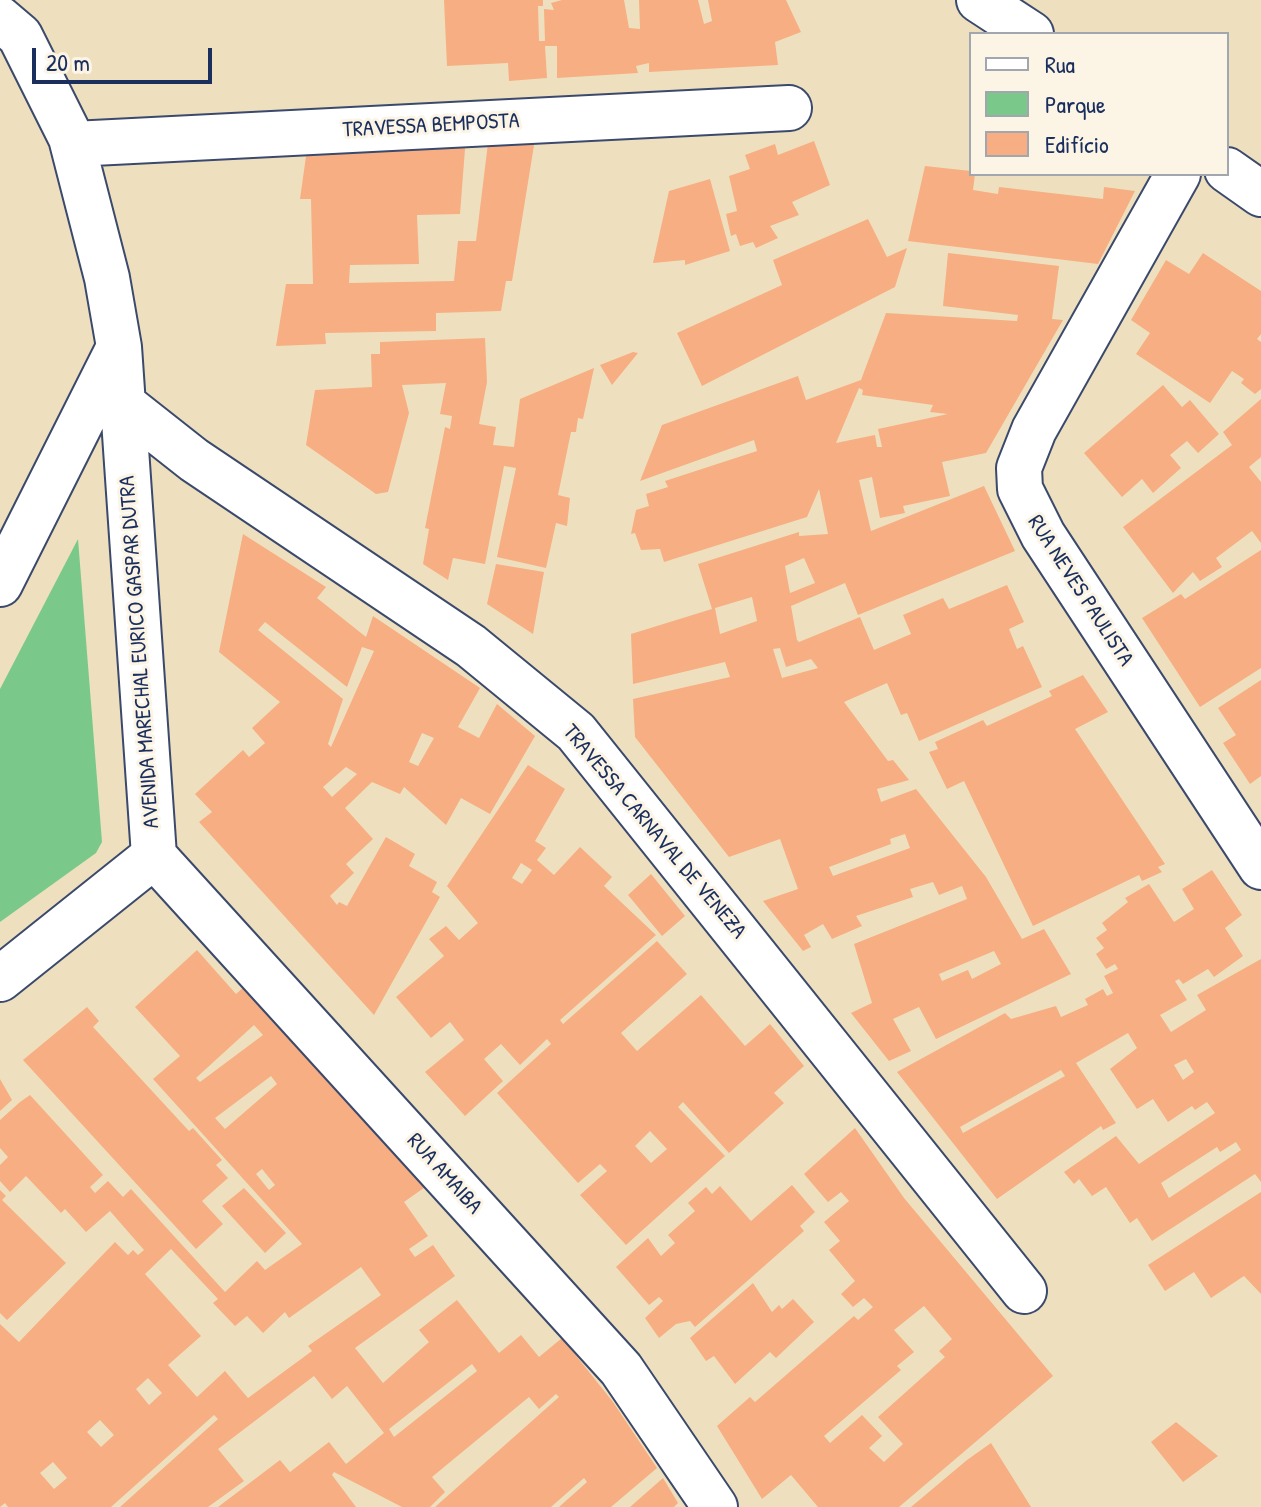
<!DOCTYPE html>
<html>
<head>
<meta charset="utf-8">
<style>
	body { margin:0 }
	#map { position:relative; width:1261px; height:1507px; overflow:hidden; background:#eee0be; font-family:"Patrick Hand",sans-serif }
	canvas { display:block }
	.legend { position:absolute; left:969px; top:32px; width:260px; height:144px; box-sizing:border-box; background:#fcf5e5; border:2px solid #a2a6af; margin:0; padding:10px 14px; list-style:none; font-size:24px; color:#1b2f5e }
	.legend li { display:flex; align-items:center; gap:16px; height:40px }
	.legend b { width:40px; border:2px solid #a2a6af }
	.scale { position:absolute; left:32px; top:48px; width:180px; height:36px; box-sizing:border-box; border:4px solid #1b2f5e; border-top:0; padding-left:10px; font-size:24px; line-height:28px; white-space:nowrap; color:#1b2f5e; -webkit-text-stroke:6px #fcf5e5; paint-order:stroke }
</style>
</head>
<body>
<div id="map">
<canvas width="1261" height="1507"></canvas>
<ul class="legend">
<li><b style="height:10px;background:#fff"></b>Rua</li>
<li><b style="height:22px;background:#7ac98a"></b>Parque</li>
<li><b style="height:22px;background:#f7ae82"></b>Edifício</li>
</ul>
<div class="scale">20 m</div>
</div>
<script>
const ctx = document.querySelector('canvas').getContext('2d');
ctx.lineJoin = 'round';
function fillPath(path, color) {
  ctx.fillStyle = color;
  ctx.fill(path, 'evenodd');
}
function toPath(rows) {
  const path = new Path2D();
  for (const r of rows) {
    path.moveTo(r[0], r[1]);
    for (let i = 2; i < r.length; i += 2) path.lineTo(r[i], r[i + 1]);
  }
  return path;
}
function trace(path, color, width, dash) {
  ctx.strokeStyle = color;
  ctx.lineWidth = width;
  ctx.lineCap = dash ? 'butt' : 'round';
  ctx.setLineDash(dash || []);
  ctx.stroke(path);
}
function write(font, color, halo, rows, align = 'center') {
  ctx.font = font + ' "Patrick Hand",sans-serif';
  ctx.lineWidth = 6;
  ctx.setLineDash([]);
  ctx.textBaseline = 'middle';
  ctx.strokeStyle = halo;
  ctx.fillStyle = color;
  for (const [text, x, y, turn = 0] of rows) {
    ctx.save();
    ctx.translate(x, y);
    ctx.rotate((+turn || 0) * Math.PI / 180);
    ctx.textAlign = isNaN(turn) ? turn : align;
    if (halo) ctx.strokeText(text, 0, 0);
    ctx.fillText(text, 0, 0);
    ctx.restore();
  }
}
const green = toPath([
	[78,539,102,842,96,853,0,922,0,689]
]);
const building = toPath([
	[444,0,543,0,543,6,538,6,539,41,545,41,544,9,554,10,551,3,562,0,624,0,629,28,640,29,639,0,698,0,704,24,712,21,708,0,786,0,801,32,775,42,778,65,649,72,649,63,636,66,638,73,557,78,557,46,545,46,547,78,509,81,508,63,447,66],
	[536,133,512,281,506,281,501,311,436,313,436,331,325,333,326,344,276,346,286,284,313,284,311,199,300,199,308,142,466,136,460,214,417,215,419,264,350,265,349,283,454,281,458,241,476,241,489,135],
	[814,141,830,185,792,202,799,215,770,226,778,238,756,248,753,242,740,246,736,234,731,236,726,214,737,211,729,176,750,169,745,155,775,144,778,155],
	[925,166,971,171,975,174,973,190,998,194,999,187,1103,199,1104,187,1135,191,1098,264,908,241],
	[710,179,730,251,685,265,685,260,653,263,669,191],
	[868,219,887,257,907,248,895,287,702,386,677,333,782,285,773,260],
	[948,253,1059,266,1052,319,1063,320,986,453,942,462,950,496,903,506,905,513,880,518,872,477,859,480,871,531,984,486,1015,551,858,615,845,583,791,606,797,640,799,642,860,617,874,650,911,634,903,615,943,598,949,609,1007,585,1024,622,1009,629,1017,649,1023,646,1042,687,919,741,907,713,901,715,887,683,844,702,888,761,893,760,909,780,877,789,881,802,916,789,986,877,1022,939,1044,929,1071,974,936,1039,919,1007,893,1019,911,1051,889,1061,851,1013,872,1003,854,944,967,899,962,886,939,895,933,882,910,889,913,897,856,916,862,926,832,939,823,924,804,935,811,947,803,951,763,901,798,889,780,839,729,857,635,737,633,699,730,677,725,662,633,684,631,634,712,609,698,564,799,532,799,536,828,534,819,489,807,517,664,562,660,549,641,550,635,533,631,534,636,510,649,506,646,494,668,487,665,481,757,451,754,440,640,481,662,425,798,376,806,400,861,380,886,313,1017,321,1018,315,943,306],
	[859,388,863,390,862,395,933,405,930,412,948,414,878,429,882,447,877,447,875,435,836,443],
	[804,558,815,583,790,593,785,566],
	[752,597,757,621,720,634,715,608],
	[780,648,786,667,811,659,818,668,782,678,773,649],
	[905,834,910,848,833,876,829,867,891,844,890,839],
	[994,951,1001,964,972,979,968,970,942,981,939,974],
	[1203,253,1261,291,1261,334,1257,339,1261,342,1261,389,1255,394,1241,383,1244,379,1232,371,1210,403,1136,354,1150,333,1131,320,1166,260,1189,274],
	[485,338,487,382,479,424,496,427,493,445,514,447,520,399,594,368,583,419,578,418,576,432,571,432,558,495,570,498,567,526,556,523,546,568,497,557,516,468,504,466,485,564,453,558,448,580,423,564,429,529,425,528,445,427,450,429,452,416,440,414,446,383,402,385,409,413,388,492,376,494,306,445,315,390,372,387,371,354,380,354,380,342],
	[633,352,638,353,612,385,600,365],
	[1163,385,1182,407,1190,400,1219,434,1198,453,1187,441,1170,455,1181,468,1153,493,1142,479,1122,497,1084,453],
	[1261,399,1261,457,1249,467,1261,482,1261,543,1252,531,1216,558,1222,567,1200,581,1193,572,1173,593,1123,527,1232,445,1223,432],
	[243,534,326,587,317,598,366,637,373,616,480,688,458,727,479,738,497,704,535,736,490,814,461,798,446,825,404,787,400,794,372,782,345,808,373,839,346,864,354,873,330,896,337,905,339,902,347,906,386,837,415,854,409,866,437,882,432,892,440,897,374,1015,199,822,212,812,195,794,243,750,249,757,265,743,252,728,280,702,219,652],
	[265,622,347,687,362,647,374,651,331,747,328,744,343,699,258,630],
	[422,733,434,738,418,766,409,762],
	[346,767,357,774,332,797,323,787],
	[1261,550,1261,668,1200,707,1142,618,1181,594,1185,599],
	[496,564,544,572,533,634,487,604],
	[1083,675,1108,712,1075,729,1165,864,1158,867,1162,872,1142,881,1139,875,1033,926,964,781,947,789,929,752,938,749,935,742,983,720,987,726,1052,696,1049,691],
	[1261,680,1261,776,1250,784,1223,743,1236,735,1218,708],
	[528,765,565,789,535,841,546,848,537,860,554,875,580,847,612,877,604,886,656,935,560,1020,563,1024,657,941,687,974,621,1033,637,1051,701,995,745,1046,770,1024,804,1066,774,1093,784,1103,729,1153,683,1102,678,1107,725,1156,626,1245,580,1195,607,1171,600,1164,578,1183,497,1093,551,1044,547,1039,520,1065,501,1044,484,1059,503,1081,465,1116,425,1072,464,1040,450,1022,431,1038,396,997,444,956,429,939,446,926,459,940,478,923,447,886],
	[521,863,532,870,522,884,512,878],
	[650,1131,667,1149,651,1163,635,1146],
	[1212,870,1242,915,1225,928,1243,956,1214,977,1208,969,1183,984,1179,979,1175,981,1187,1000,1160,1015,1171,1032,1206,1010,1197,995,1261,959,1261,1182,1255,1174,1152,1241,1137,1218,1130,1223,1106,1187,1092,1196,1079,1179,1074,1184,1064,1172,1116,1136,1139,1164,1215,1113,1207,1102,1195,1110,1192,1106,1168,1122,1153,1099,1137,1109,1110,1069,1137,1048,1128,1033,1076,1063,1116,1123,1103,1130,1101,1126,997,1199,897,1072,1005,1013,1011,1019,1056,1006,1061,1017,1088,1005,1085,999,1103,989,1107,996,1113,993,1104,976,1118,969,1115,964,1106,969,1096,954,1104,948,1096,938,1107,930,1102,923,1128,902,1125,898,1149,884,1174,922,1194,909,1182,889],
	[1186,1059,1194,1072,1183,1080,1174,1065],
	[1061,1070,1065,1076,963,1133,960,1127],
	[1236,1142,1241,1150,1169,1198,1161,1183,1217,1147,1220,1152],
	[651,874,685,916,662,936,628,895],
	[197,950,236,994,247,984,428,1185,404,1202,428,1236,409,1249,415,1257,433,1245,455,1276,355,1348,383,1383,429,1342,419,1330,457,1300,499,1353,521,1335,539,1357,562,1338,613,1402,657,1468,611,1507,559,1507,587,1482,584,1478,551,1507,435,1507,559,1397,556,1394,539,1409,529,1397,432,1477,445,1492,430,1507,402,1507,334,1472,332,1475,356,1507,218,1507,280,1460,290,1472,329,1442,346,1464,384,1433,347,1386,332,1399,314,1376,218,1449,244,1481,208,1507,120,1507,218,1419,214,1415,111,1507,8,1507,5,1503,0,1507,0,1324,19,1342,115,1242,128,1255,133,1250,138,1255,144,1250,110,1211,86,1232,65,1209,61,1213,26,1176,10,1192,0,1181,0,1165,8,1157,0,1148,0,1120,20,1102,30,1095,103,1175,90,1187,95,1193,108,1181,123,1197,131,1189,225,1292,257,1261,265,1270,302,1244,153,1079,180,1056,135,1007],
	[254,1025,263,1035,200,1082,196,1078],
	[271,1076,277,1084,225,1129,215,1118],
	[262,1169,275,1185,269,1190,256,1174],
	[171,1249,218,1299,213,1303,235,1326,247,1316,263,1333,285,1312,289,1318,361,1267,381,1295,308,1346,312,1351,248,1398,225,1371,197,1397,168,1365,201,1336,145,1274],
	[472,1364,477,1371,394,1437,389,1429],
	[148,1378,162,1393,149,1405,136,1389],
	[100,1420,114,1435,101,1447,87,1432],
	[53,1462,67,1478,54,1489,40,1473],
	[87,1007,99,1021,93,1027,189,1131,193,1128,222,1160,216,1165,228,1178,202,1201,223,1224,196,1249,23,1060],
	[0,1079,12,1100,0,1111],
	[855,1128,904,1198,1053,1376,899,1507,818,1507,791,1475,762,1499,717,1426,750,1397,755,1402,854,1316,858,1320,873,1307,864,1298,853,1307,841,1294,855,1281,829,1250,840,1241,824,1222,849,1201,841,1192,828,1202,804,1174],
	[924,1306,952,1339,939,1351,945,1357,878,1417,903,1444,884,1462,869,1448,882,1436,862,1415,830,1443,824,1436,901,1370,897,1366,914,1352,894,1330],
	[792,1185,815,1212,800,1226,804,1231,695,1327,690,1321,676,1324,659,1338,645,1318,663,1301,659,1297,649,1305,616,1267,648,1238,661,1256,675,1243,668,1235,695,1211,688,1203,706,1187,712,1194,720,1186,751,1221],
	[244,1188,286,1233,265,1253,222,1206],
	[0,1190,6,1196,2,1200,66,1263,7,1320,0,1313],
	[1261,1192,1261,1294,1244,1276,1211,1298,1194,1272,1165,1291,1148,1265],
	[753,1283,772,1312,779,1305,782,1309,793,1299,814,1322,776,1358,770,1352,735,1384,714,1356,706,1361,690,1338],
	[1176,1422,1218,1456,1183,1482,1151,1442],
	[991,1443,1031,1507,911,1507,967,1460],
	[663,1478,678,1503,674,1507,630,1507]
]);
const minor = toPath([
	[979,0,1031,34],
	[0,19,20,36,71,138,107,278,119,347,154,856],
	[73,144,789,108],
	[1227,170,1261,194],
	[1178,174,1034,430,1019,468,1020,489,1043,535,1261,867],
	[123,404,194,460,471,646,576,732,1024,1291],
	[0,584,118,349],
	[154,856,621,1369,715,1507],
	[0,979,154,856]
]);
const streetNames = [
	["TRAVESSA BEMPOSTA",431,126,-3],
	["RUA NEVES PAULISTA",1080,591,57],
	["AVENIDA MARECHAL EURICO GASPAR DUTRA",140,652,-94],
	["TRAVESSA CARNAVAL DE VENEZA",654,832,50],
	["RUA AMAIBA",444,1174,48]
];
fillPath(green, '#7ac98a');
fillPath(building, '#f7ae82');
trace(minor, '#3b4a6c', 48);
trace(minor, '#fff', 44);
write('22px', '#1b2f5e', '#fcf5e5', streetNames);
</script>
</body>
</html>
